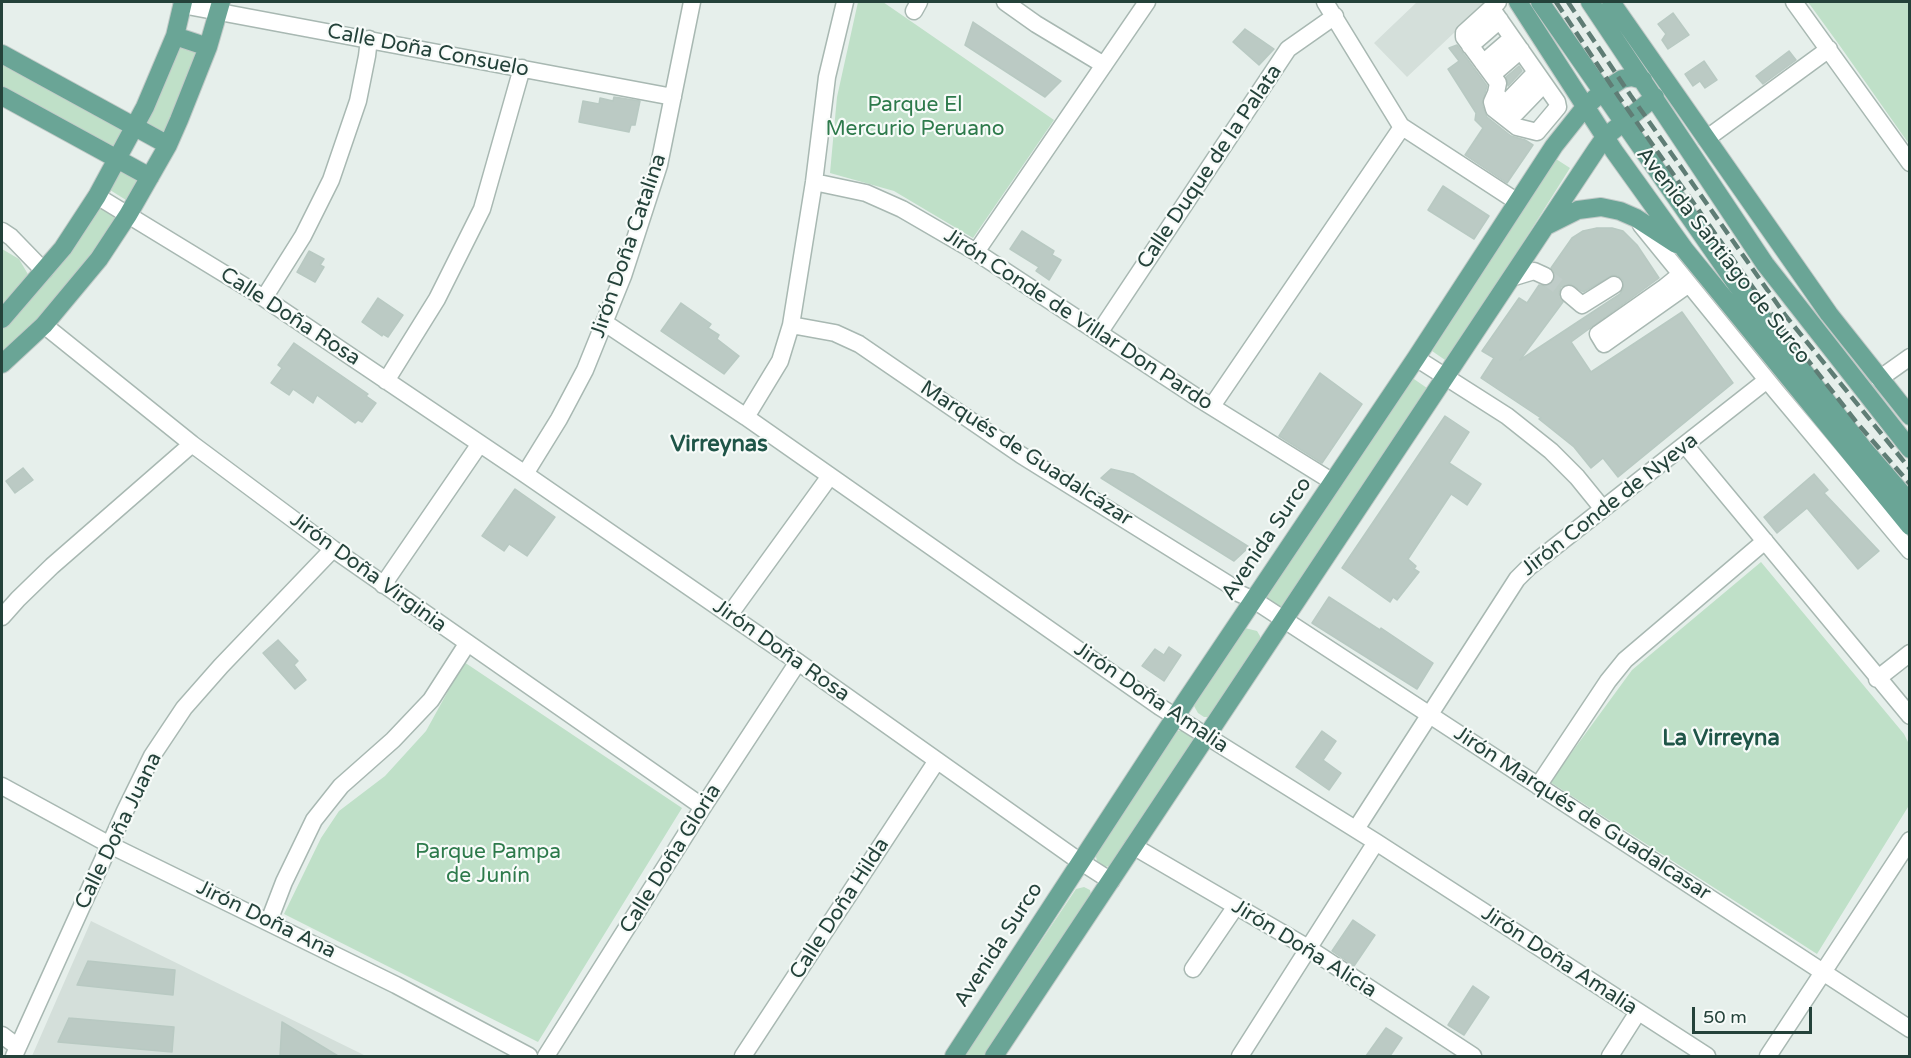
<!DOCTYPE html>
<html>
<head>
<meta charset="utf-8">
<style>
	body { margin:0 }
	#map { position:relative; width:1911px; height:1058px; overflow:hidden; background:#e6efeb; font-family:"Varela Round",sans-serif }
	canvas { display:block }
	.frame { position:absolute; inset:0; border:3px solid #24423a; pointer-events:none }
	.scale { position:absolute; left:1692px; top:1007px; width:120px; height:27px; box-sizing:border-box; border:3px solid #24423a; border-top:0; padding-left:8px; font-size:18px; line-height:21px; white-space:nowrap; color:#24423a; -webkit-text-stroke:4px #f7fbf9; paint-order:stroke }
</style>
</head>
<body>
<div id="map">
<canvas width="1911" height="1058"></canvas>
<div class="frame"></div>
<div class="scale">50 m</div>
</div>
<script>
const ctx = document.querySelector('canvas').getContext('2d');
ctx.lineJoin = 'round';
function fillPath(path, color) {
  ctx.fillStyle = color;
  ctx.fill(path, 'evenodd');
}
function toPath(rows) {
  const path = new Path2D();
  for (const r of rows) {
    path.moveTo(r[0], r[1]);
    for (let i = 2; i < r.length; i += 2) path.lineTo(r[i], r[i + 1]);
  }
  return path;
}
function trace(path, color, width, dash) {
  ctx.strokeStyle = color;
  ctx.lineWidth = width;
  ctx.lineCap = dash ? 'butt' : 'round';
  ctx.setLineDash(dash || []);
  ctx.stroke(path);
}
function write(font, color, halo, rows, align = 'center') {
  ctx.font = font + ' "Varela Round",sans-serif';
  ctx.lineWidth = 4.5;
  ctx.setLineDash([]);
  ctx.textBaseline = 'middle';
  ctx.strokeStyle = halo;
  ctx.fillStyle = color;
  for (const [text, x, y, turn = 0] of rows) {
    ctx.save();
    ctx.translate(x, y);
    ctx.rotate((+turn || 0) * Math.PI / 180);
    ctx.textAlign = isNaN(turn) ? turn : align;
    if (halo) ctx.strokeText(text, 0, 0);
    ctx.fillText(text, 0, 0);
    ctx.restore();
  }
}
const built = toPath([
	[1417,2,1487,2,1407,77,1374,43],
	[91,921,366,1056,32,1056]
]);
const green = toPath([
	[858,2,883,2,1054,120,973,238,894,191,830,173,837,97],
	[1808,2,1909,2,1909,144,1840,46],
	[173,36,208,47,166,145,133,127],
	[2,59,129,128,115,153,2,92],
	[1556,159,1570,168,1448,362,1432,351],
	[121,171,138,181,126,200,110,190],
	[97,205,119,218,40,323,2,357,2,330],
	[2,249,19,259,29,276,2,309],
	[1411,377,1427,388,1282,609,1265,597],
	[1761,562,1904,734,1909,744,1908,807,1817,954,1550,782,1632,670],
	[1245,628,1257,631,1260,636,1260,642,1212,717,1204,717,1198,713,1194,706],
	[464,662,682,808,538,1042,284,914,321,838,339,811,385,776,426,731],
	[1174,731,1182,731,1191,735,1195,743,1115,865,1105,867,1097,861,1095,853],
	[1084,887,1090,890,1092,899,986,1056,964,1056,1076,889]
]);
const building = toPath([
	[1673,13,1689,35,1668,49,1662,40,1666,34,1658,24,1673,13],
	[973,22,1061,81,1045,97,965,45,973,22],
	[1245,29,1274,49,1259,65,1233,42,1245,29],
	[1457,45,1487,86,1482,104,1487,117,1511,136,1525,140,1533,145,1507,183,1465,155,1483,128,1475,120,1476,113,1448,69,1459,61,1449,48,1457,45],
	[1789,51,1796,60,1763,84,1756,76,1789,51],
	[1704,61,1717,80,1705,88,1700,81,1693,86,1685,74,1704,61],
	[1519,66,1522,71,1508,86,1506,77,1519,66],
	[614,97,640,101,635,125,631,125,629,132,579,122,583,101,599,104,600,98,613,101,614,97],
	[1443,186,1489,216,1474,239,1428,210,1443,186],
	[1597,228,1612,228,1623,231,1637,245,1659,278,1571,342,1591,372,1682,312,1733,383,1618,477,1603,458,1591,468,1574,447,1539,419,1541,418,1481,378,1494,358,1482,351,1519,298,1527,303,1539,285,1545,286,1552,284,1555,276,1551,268,1572,238,1583,231,1597,228],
	[1613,275,1618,276,1623,280,1623,289,1620,294,1520,360,1563,302,1559,293,1561,287,1571,284,1583,292,1613,275],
	[1022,231,1054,251,1052,255,1061,260,1049,280,1036,271,1039,267,1010,249,1022,231],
	[309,251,324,259,320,265,324,267,315,282,297,272,309,251],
	[378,298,403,315,388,337,383,334,382,336,362,322,378,298],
	[681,303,711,324,708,328,719,335,717,339,739,356,724,374,661,331,681,303],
	[294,343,368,394,366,396,376,403,362,422,358,420,355,423,317,395,313,403,293,389,289,395,271,383,282,368,278,365,294,343],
	[1320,373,1362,404,1322,463,1279,436,1320,373],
	[1445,416,1469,432,1449,463,1481,484,1467,505,1451,494,1408,559,1416,566,1414,569,1419,572,1397,600,1393,597,1390,602,1342,568,1445,416],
	[23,468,33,480,15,493,6,481,23,468],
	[1111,469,1133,474,1249,547,1234,561,1101,478,1111,469],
	[1814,474,1828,490,1824,493,1879,551,1858,569,1807,508,1777,533,1764,517,1814,474],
	[515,489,555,517,527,556,509,544,504,551,482,536,515,489],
	[1329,597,1380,630,1381,628,1433,663,1417,689,1312,623,1329,597],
	[278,640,298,661,294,665,306,680,295,689,263,653,278,640],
	[1169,647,1181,655,1164,681,1142,666,1155,649,1164,655,1169,647],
	[1322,731,1336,741,1323,760,1341,773,1329,790,1296,767,1322,731],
	[1353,920,1375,935,1354,966,1332,951,1353,920],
	[88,961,175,970,173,995,77,985,88,961],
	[1473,986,1489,997,1464,1035,1448,1025,1473,986],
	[69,1018,174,1027,172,1052,58,1042,69,1018],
	[282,1022,338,1056,280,1056,282,1022],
	[1386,1028,1402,1038,1390,1056,1366,1056,1386,1028]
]);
const minorTunnel = toPath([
	[1545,276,1569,294]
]);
const minor = toPath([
	[1005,2,1036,24,1104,65],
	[1498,2,1464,33,1464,37,1498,83,1496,93,1501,101],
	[1794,2,1910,163],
	[182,5,673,97],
	[1492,9,1557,102,1558,107,1537,132,1517,127,1494,109,1492,102,1496,93],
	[914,11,919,2],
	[1470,46,1500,20],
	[1483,63,1512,38],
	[1492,75,1521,50],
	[1505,104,1536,72],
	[1516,113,1544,84],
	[1401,126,1516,201],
	[1706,139,1829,49],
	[814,182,866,193,902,209,976,252,1201,400,1333,482],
	[97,196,264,298,525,474,798,662,1072,856,1111,881],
	[1641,225,1776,391,1910,551],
	[2,231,11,237,44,271],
	[976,252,1147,2],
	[1681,274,1665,287,1598,334,1604,344,1689,284],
	[1511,278,1534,271,1545,276],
	[1569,294,1582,305,1614,285],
	[264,298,303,236,331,180,358,101,367,56,369,39],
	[605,323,746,417,1160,707,1376,842,1707,1056],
	[44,325,192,444,333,549,703,807],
	[791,325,835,333,859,344,1021,455,1228,584,1238,593,1254,600,1910,1029],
	[1099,333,1288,49,1335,16],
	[1416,358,1507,416,1551,451,1577,477,1603,509],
	[1879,379,1910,357],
	[386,381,437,299,482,209,522,68],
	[1212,406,1400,130,1401,126,1325,2],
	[746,417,780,361,791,325,814,182,827,77,845,2],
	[1685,445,1910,716],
	[525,474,559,419,585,370,623,276,659,165,692,2],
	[383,585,479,445],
	[730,614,830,476],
	[2,617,18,599,52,566,192,444],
	[1877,679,1910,653],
	[2,786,110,845,396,985,529,1056],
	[1538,786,1608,681,1625,660,1765,541],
	[1356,829,1517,579,1529,567,1767,380],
	[1133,846,1308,948,1473,1056],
	[269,921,284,882,314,820,341,786,393,740,431,700,467,644],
	[1193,969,1236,906],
	[2,1035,18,1047],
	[14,1056,125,811,152,756,184,708,221,666,333,549],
	[546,1056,703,807,798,662],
	[743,1056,936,762],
	[1240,1056,1376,842],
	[1610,1056,1638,1012],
	[1768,1056,1910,840]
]);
const major = toPath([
	[1518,2,1614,151,1685,250,1910,526],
	[1540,2,1737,285,1862,447,1910,503],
	[1590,2,1765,264,1910,449],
	[1611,2,1829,314,1910,416],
	[175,36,208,47],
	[2,54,168,145],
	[2,96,150,177],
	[1546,226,1578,210,1601,207,1620,211,1636,218,1676,244],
	[2,319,63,248,97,196,145,107,175,36,183,2],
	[2,364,44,325,99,259,128,215,168,145,179,120,208,47,221,2],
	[954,1056,1185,702,1416,358,1554,146,1585,107,1602,92,1622,79,1632,77,1643,80],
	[994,1056,1596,150,1605,137,1655,97]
]);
const rail = toPath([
	[1556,2,1619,97,1773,316,1858,424,1910,484],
	[1568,2,1631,96,1785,315,1910,469]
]);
const streetNames = [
	["Calle Doña Consuelo",428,51,11],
	["Calle Duque de la Palata",1210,167,-56],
	["Jirón Doña Catalina",629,246,-71],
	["Avenida Santiago de Surco",1723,256,52],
	["Calle Doña Rosa",290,317,33],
	["Jirón Conde de Villar Don Pardo",1078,320,33],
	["Marqués de Guadalcázar",1026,454,33],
	["Jirón Conde de Nyeva",1610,505,-38],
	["Avenida Surco",1267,539,-56],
	["Jirón Doña Virginia",368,573,36],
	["Jirón Doña Rosa",781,651,35],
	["Jirón Doña Amalia",1151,698,34],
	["Jirón Marqués de Guadalcasar",1582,814,33],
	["Calle Doña Juana",119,831,-64],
	["Calle Doña Gloria",671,859,-58],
	["Calle Doña Hilda",840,909,-57],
	["Jirón Doña Ana",266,920,26],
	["Avenida Surco",999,945,-57],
	["Jirón Doña Alicia",1304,949,32],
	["Jirón Doña Amalia",1559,961,33]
];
const parkNames = [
	["Parque El",915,105],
	["Mercurio Peruano",915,129],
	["Parque Pampa",488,852],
	["de Junín",488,876]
];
const neighbourhoodNames = [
	["Virreynas",719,445],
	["La Virreyna",1721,739]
];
fillPath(built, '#d4dfda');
fillPath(green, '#bfe0c8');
fillPath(building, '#bbcac4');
trace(building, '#b8c9c2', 1.5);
trace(minorTunnel, '#bfccc8', 16, [16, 8]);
trace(minor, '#a8b8b2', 19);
trace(major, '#c2cac8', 20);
trace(minor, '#fff', 16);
trace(major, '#6aa596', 18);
trace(rail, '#5f7d75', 4.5, [12, 6]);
write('21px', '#24423a', '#f7fbf9', streetNames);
write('21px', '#2d7a4b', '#f7fbf9', parkNames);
write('bold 22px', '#1f5548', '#f7fbf9', neighbourhoodNames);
</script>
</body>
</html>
